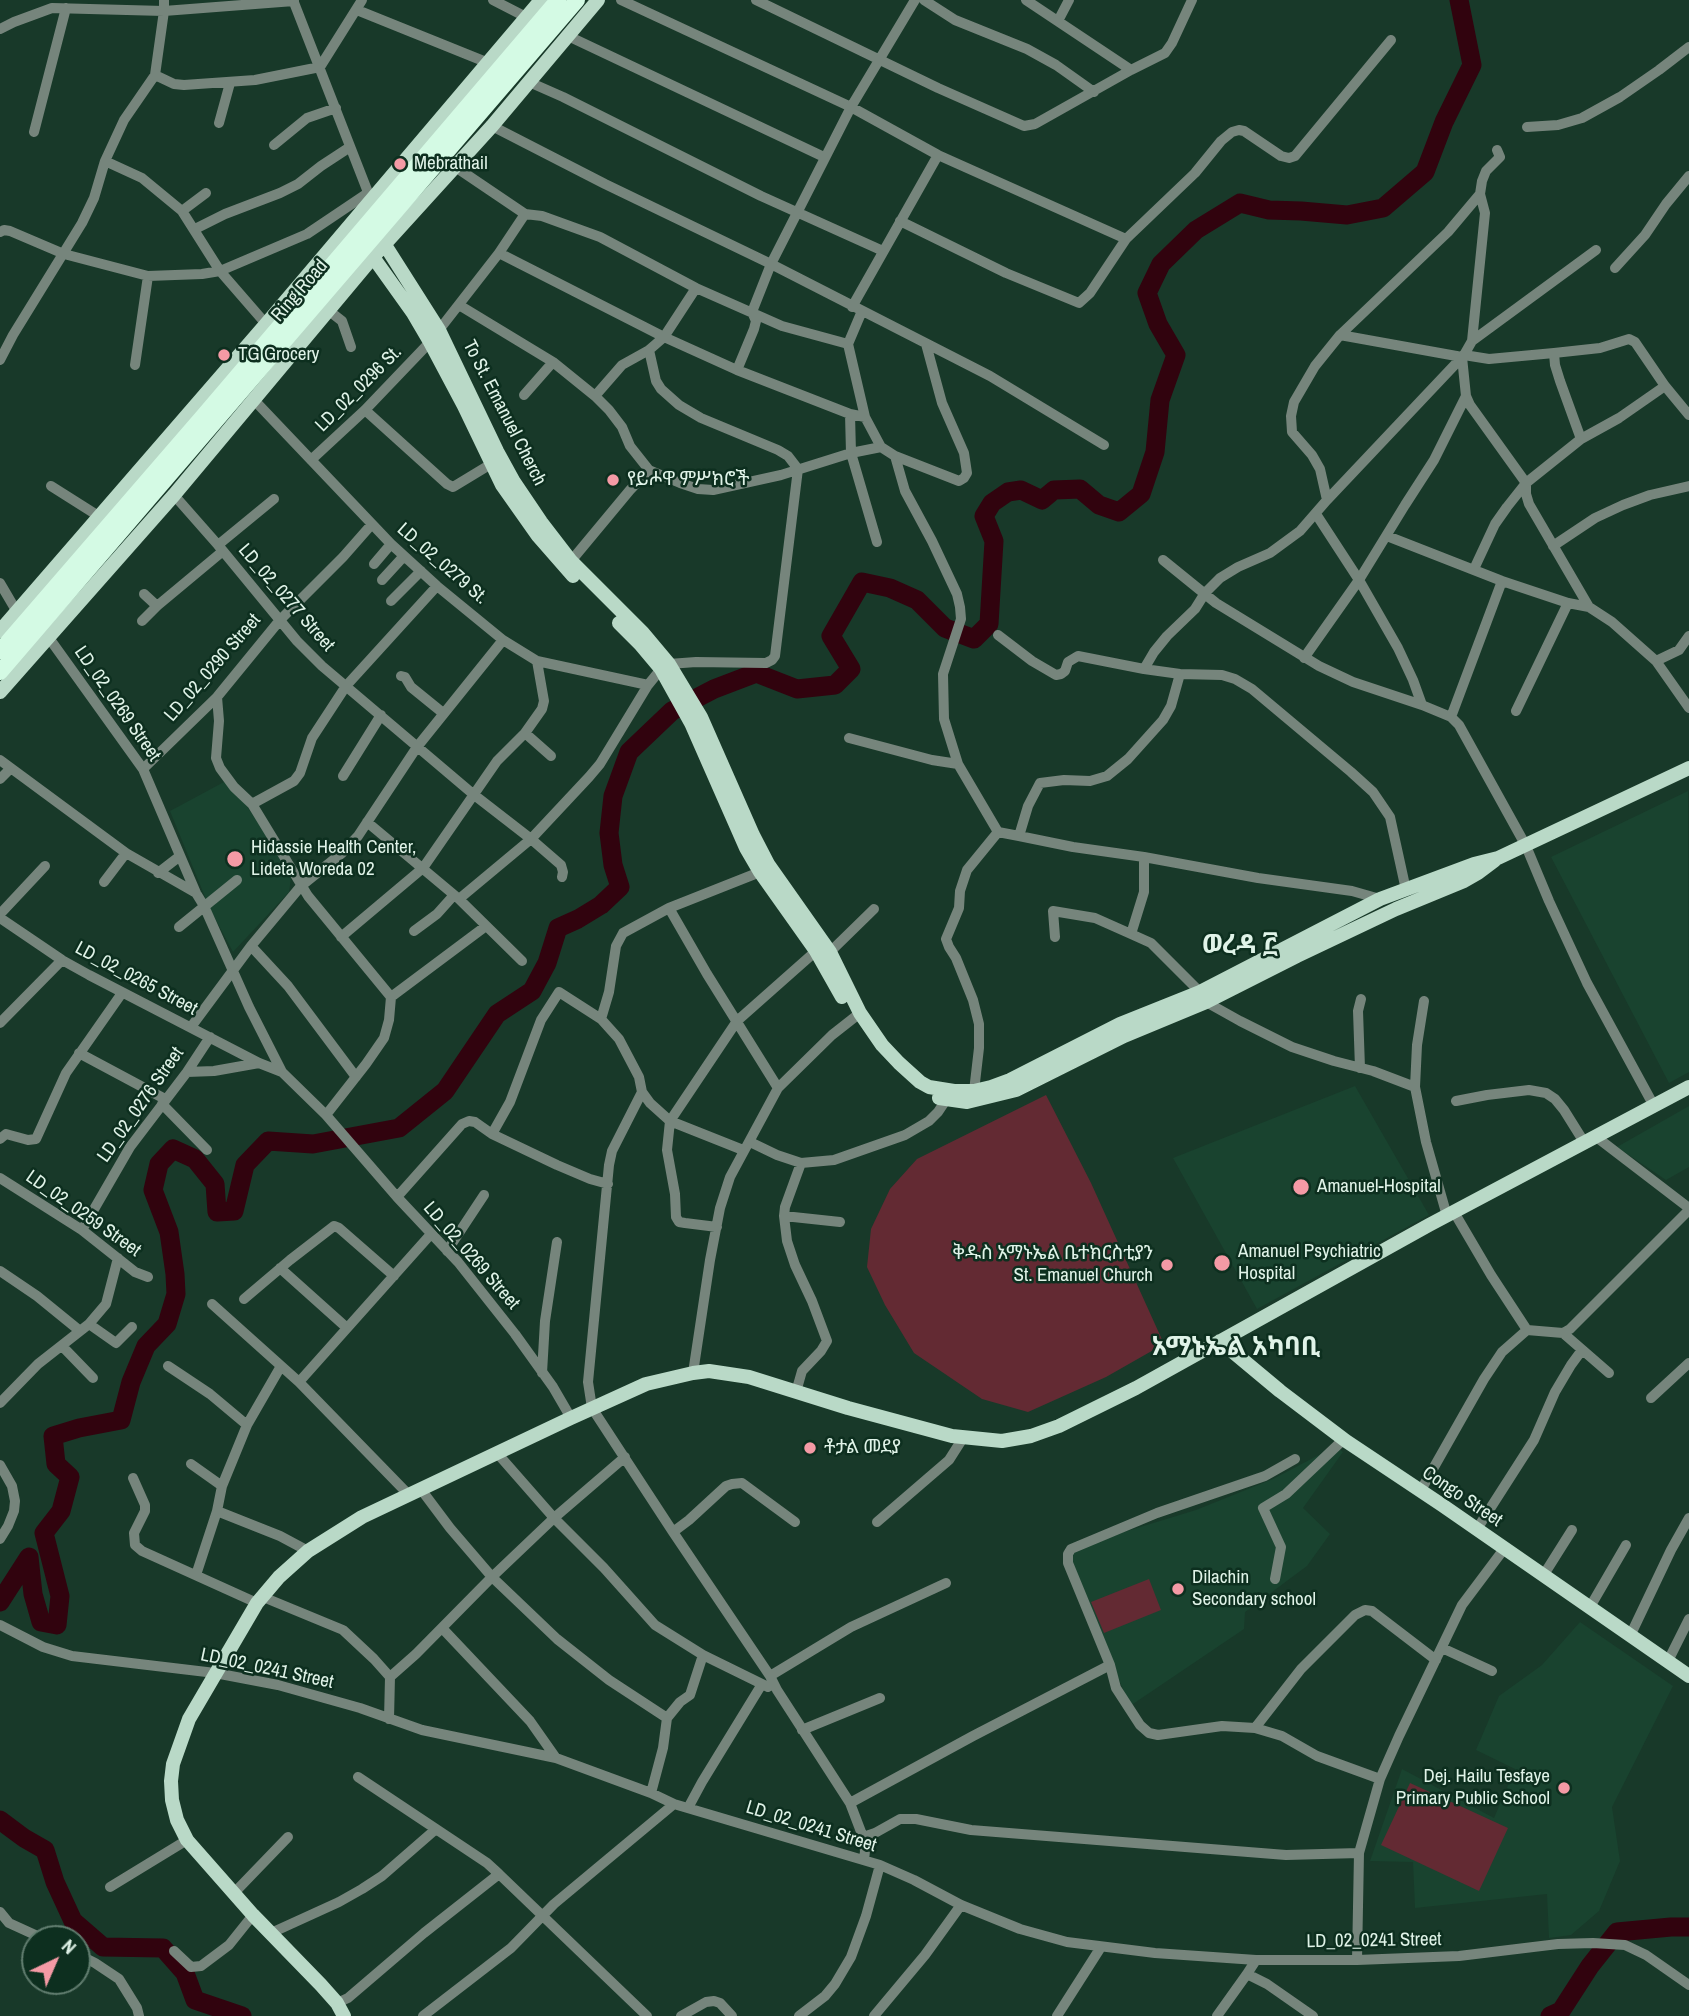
<!DOCTYPE html>
<html>
<head>
<meta charset="utf-8">
<style>
	body { margin:0 }
	#map { position:relative; width:1689px; height:2016px; overflow:hidden; background:#183929; font-family:"Archivo Narrow",sans-serif }
	canvas { display:block }
	.north { position:absolute; left:21px; top:1925px; width:70px; height:70px; box-sizing:border-box; background:#0d2f1f; border:2px solid #617d6f; border-radius:50%; rotate:44deg; font-size:19px; font-weight:700; line-height:28px; text-align:center; color:#e0f3e8 }
	.north::after { content:''; display:block; margin:auto; width:24px; height:32px; background:#f49aa5; clip-path:polygon(50% 0,100% 100%,50% 72%,0 100%) }
</style>
</head>
<body>
<div id="map">
<canvas width="1689" height="2016"></canvas>
<div class="north">N</div>
</div>
<script>
const ctx = document.querySelector('canvas').getContext('2d');
ctx.lineJoin = 'round';
function fillPath(path, color) {
  ctx.fillStyle = color;
  ctx.fill(path, 'evenodd');
}
function toPath(rows) {
  const path = new Path2D();
  for (const r of rows) {
    path.moveTo(r[0], r[1]);
    for (let i = 2; i < r.length; i += 2) path.lineTo(r[i], r[i + 1]);
  }
  return path;
}
function trace(path, color, width, dash) {
  ctx.strokeStyle = color;
  ctx.lineWidth = width;
  ctx.lineCap = dash ? 'butt' : 'round';
  ctx.setLineDash(dash || []);
  ctx.stroke(path);
}
function write(font, color, halo, rows, align = 'center') {
  ctx.font = font + ' "Archivo Narrow","Noto Sans Ethiopic",sans-serif';
  ctx.lineWidth = 5;
  ctx.setLineDash([]);
  ctx.textBaseline = 'middle';
  ctx.strokeStyle = halo;
  ctx.fillStyle = color;
  for (const [text, x, y, turn = 0] of rows) {
    ctx.save();
    ctx.translate(x, y);
    ctx.rotate((+turn || 0) * Math.PI / 180);
    ctx.textAlign = isNaN(turn) ? turn : align;
    if (halo) ctx.strokeText(text, 0, 0);
    ctx.fillText(text, 0, 0);
    ctx.restore();
  }
}
const built = toPath([
	[224,782,234,787,271,842,291,878,289,892,233,952,210,909,170,811],
	[1688,791,1689,1072,1669,1083,1551,857],
	[1355,1086,1429,1215,1257,1309,1173,1158],
	[1689,1106,1689,1167,1666,1180,1617,1147],
	[1336,1446,1343,1452,1303,1508,1330,1534,1307,1566,1245,1612,1244,1629,1130,1706,1065,1550,1196,1510,1273,1479],
	[1580,1622,1673,1686,1612,1807,1620,1861,1599,1911,1571,1935,1549,1938,1547,1894,1415,1908,1413,1862,1370,1861,1402,1769,1494,1818,1515,1769,1476,1750,1499,1696,1542,1665]
]);
const green = toPath([
	[1046,1095,1091,1183,1164,1344,1106,1377,1028,1412,982,1399,914,1353,885,1305,867,1267,871,1229,890,1189,917,1159],
	[1149,1579,1161,1610,1104,1633,1091,1602],
	[1410,1783,1508,1828,1479,1891,1381,1845]
]);
const river = toPath([
	[0,1602,29,1557,33,1594,41,1622,57,1625,60,1596,44,1533,61,1511,70,1477,56,1464,53,1436,79,1428,121,1420,131,1382,146,1346,167,1324,176,1294,175,1274,169,1232,153,1190,159,1164,173,1149,195,1159,215,1184,217,1212,234,1211,245,1165,268,1141,313,1144,399,1128,445,1091,497,1014,532,991,547,963,558,928,578,919,601,905,620,887,613,865,609,833,613,796,629,752,672,711,714,689,756,673,797,689,835,685,851,669,831,636,862,582,890,588,917,600,945,628,974,639,989,624,994,541,984,516,992,503,1008,492,1021,490,1042,500,1054,490,1080,489,1099,505,1119,512,1141,494,1155,452,1160,400,1176,355,1158,324,1147,293,1161,264,1196,230,1240,203,1269,210,1301,211,1347,215,1383,208,1425,172,1444,122,1472,65,1459,0],
	[0,1820,24,1838,45,1850,55,1882,73,1921,103,1947,163,1948,185,1973,195,2000,242,2016],
	[1550,2016,1561,2011,1590,1966,1617,1932,1671,1927,1689,1927]
]);
const minor = toPath([
	[164,0,164,11,294,1],
	[293,0,371,200],
	[493,0,526,17],
	[621,0,851,107,938,155,1126,239],
	[756,0,938,88,1024,126,1035,124,1131,70,1165,53,1172,43,1192,0],
	[924,0,955,20,1027,49,1056,65,1094,92],
	[1026,0,1131,70],
	[357,10,486,62],
	[1058,21,1069,0],
	[0,29,14,22,52,8,164,11,155,75],
	[568,36,824,157],
	[529,82,563,97,761,196,883,251],
	[219,123,230,83],
	[492,126,605,184,771,264,990,376,1104,445],
	[1527,127,1558,125,1582,118,1620,97,1659,70,1689,47],
	[34,132,66,8],
	[274,145,307,118,336,108],
	[1497,150,1500,157,1486,171,1482,181,1480,194,1448,232,1340,335,1462,357,1466,396,1470,405,1526,483,1526,494,1529,504,1589,607],
	[454,166,525,214,542,216,600,237,696,288,782,326,848,344],
	[182,211,206,193],
	[900,221,1006,273,1079,303,1090,293,1126,239,1195,173,1221,141,1232,132,1239,130,1244,131,1281,156,1289,158,1295,156,1391,40],
	[195,229,225,214,280,193,298,184,321,166,350,147],
	[0,232,4,230,10,231,64,254,148,276,202,274,220,271,307,234,368,193],
	[499,253,525,214],
	[1615,268,1645,235,1666,204,1689,176],
	[459,305,553,362,595,396,609,410,622,427,630,446,649,470,630,490,571,561],
	[852,307,938,155],
	[328,310,342,321,351,347],
	[862,311,848,344,865,417,881,447,895,456,905,491,932,541,957,594,960,607,961,619,943,674,944,719,958,764],
	[266,324,220,271,182,211,142,178,105,161,124,120,155,75,174,84,184,85,255,80,320,67,362,0],
	[439,330,499,253,664,337,737,370,754,329,756,321,752,312,771,264,851,107,915,0],
	[1472,341,1485,213,1480,194],
	[1554,353,1555,365,1560,381,1581,439],
	[1464,355,1489,359,1554,353,1600,348,1629,339,1635,342,1665,386,1689,415],
	[0,360,13,335,82,223,94,198,105,161],
	[135,365,148,276],
	[737,370,850,414,865,417],
	[524,395,553,362],
	[595,396,622,365,649,350,664,337,696,288],
	[255,401,391,544,437,586,503,640,537,661,648,685],
	[365,410,447,484,453,487,458,484,491,464],
	[850,414,851,453,877,542],
	[895,456,959,481,964,478,967,473,964,453,942,403,926,344],
	[311,460,365,410,430,342],
	[649,470,680,483,698,489,713,490,781,475,851,453,881,447],
	[51,486,100,517],
	[174,495,218,545,297,641,322,666,473,794,531,839,561,865,563,872,562,877],
	[1327,500,1320,469,1312,455,1292,432,1291,416,1294,402,1315,366,1340,335],
	[1316,514,1359,580,1398,648,1413,680,1422,705],
	[1387,536,1502,581,1568,603,1589,607,1612,622,1656,661,1689,708],
	[218,545,274,499],
	[1553,546,1595,518,1623,505,1650,495,1689,486],
	[1163,560,1216,603,1319,666,1353,682,1422,705,1451,717,1459,725,1526,846,1549,901,1587,983,1654,1106],
	[374,564,391,544],
	[1474,569,1495,524,1507,507,1526,483,1581,439,1619,418,1665,386],
	[382,580,404,556],
	[0,583,17,612],
	[144,594,157,606],
	[391,601,421,571],
	[142,621,157,606,223,551],
	[998,635,1032,661,1056,675,1061,674,1065,671,1068,662,1078,656,1144,669],
	[49,638,143,769,196,893,204,906,249,1007,282,1072,326,1115,397,1197,458,1262,515,1334,553,1387,571,1418],
	[1304,658,1359,580,1405,505,1434,460,1466,396],
	[1656,661,1679,650,1689,636],
	[1180,674,1171,706,1163,720,1128,759,1107,776,1090,781,1064,780,1040,783,1028,806,1019,836,1073,847,1144,857,1258,878,1352,891,1380,899],
	[401,676,405,677,411,687,443,713],
	[217,697,219,721,216,758,220,768,234,787,252,804,308,896,391,997],
	[1516,711,1568,603],
	[1451,717,1502,581],
	[525,733,551,756],
	[849,738,932,760,958,764,998,832,1019,836],
	[0,760,126,853,196,893],
	[143,769,217,697,280,620,343,557,372,524],
	[343,776,381,715],
	[0,779,10,769],
	[252,804,294,781,300,773,312,738,346,686,437,586],
	[367,822,459,899,522,961],
	[1144,857,1144,892,1131,934,1151,943,1200,992,1206,1002,1240,1021,1292,1047,1334,1061,1373,1071,1415,1087,1426,1142,1447,1216],
	[158,873,180,856],
	[104,882,126,853],
	[1406,890,1390,817,1373,792,1351,772,1252,689,1235,679,1222,675,1180,674,1144,669,1154,652,1167,636,1195,609,1205,593,1220,578,1238,567,1270,553,1300,531,1327,500,1464,355,1472,341,1596,250],
	[459,899,531,839,589,777,600,764,648,685,661,669,669,664,696,662,766,663,772,660,775,656,798,469,788,456,778,450,701,418,679,405,661,389,656,381,649,350],
	[669,908,707,974,778,1088],
	[0,914,45,866],
	[0,918,62,960,89,975,259,1063,282,1072],
	[179,927,237,880],
	[414,931,437,914,454,895],
	[341,937,423,868,497,761,525,733,542,709,544,701,537,661],
	[1055,937,1053,911,1095,918,1131,934],
	[251,946,288,986,356,1077],
	[830,952,874,909],
	[601,1019,609,992,616,946,623,933,669,908,760,872],
	[0,1023,62,960],
	[191,1027,251,946,301,886,342,853,358,836,417,747,503,640],
	[79,1053,165,1099],
	[1360,1068,1358,1011,1361,999],
	[187,1072,214,1071,259,1063],
	[1415,1087,1417,1045,1424,1001],
	[974,1091,979,1048,979,1024,973,1000,956,958,949,947,946,939,959,908,960,891,967,870,998,832],
	[642,1092,612,1151,609,1165,588,1382,592,1408,673,1532,770,1676,777,1690,850,1803,863,1837,865,1851,864,1860],
	[1456,1101,1487,1095,1529,1090,1546,1093,1555,1099,1564,1110,1584,1142],
	[162,1104,207,1150],
	[326,1115,366,1064,384,1038,389,1020,391,997,486,926],
	[492,1134,510,1102,541,1020,559,992,601,1019,619,1039,639,1077,642,1092,650,1103,670,1121,743,1150],
	[1595,1136,1689,1208],
	[0,1139,6,1134,28,1140,36,1139,66,1073,122,993],
	[750,1142,777,1155,801,1163,834,1160,905,1135,929,1121,938,1112,946,1100,947,1094],
	[0,1178,82,1230,135,1272,148,1277],
	[397,1197,462,1124,469,1121,475,1122,492,1134,557,1165,590,1179,608,1184],
	[784,1216,840,1222],
	[717,1227,685,1223,679,1222,676,1217,675,1194,667,1150,670,1121,737,1021,816,951],
	[82,1230,130,1147,187,1072,210,1037],
	[447,1251,484,1195],
	[280,1268,347,1328],
	[0,1271,37,1296,80,1331],
	[244,1299,290,1260,334,1226,339,1228,394,1276],
	[212,1304,299,1382,408,1494],
	[89,1324,116,1343,132,1327],
	[1527,1330,1563,1333,1570,1329,1689,1210],
	[1563,1333,1609,1373],
	[62,1346,93,1378],
	[168,1366,210,1394,247,1425],
	[281,1366,247,1425,222,1486,217,1511,280,1536,308,1551],
	[542,1373,545,1321,557,1242],
	[693,1373,710,1260,720,1208,730,1177,778,1088,832,1035,860,1013],
	[299,1382,431,1234],
	[796,1392,802,1371,821,1351,827,1341,812,1301,795,1265,787,1241,784,1216,785,1207,801,1163],
	[1651,1398,1689,1363],
	[0,1403,38,1364,89,1324,106,1304,118,1258],
	[497,1453,554,1518,604,1568,655,1625,703,1655,762,1684],
	[1295,1459,1265,1476,1157,1513,1071,1549,1068,1554,1068,1563,1110,1665,1116,1688,1140,1725,1149,1733,1158,1735,1222,1726,1255,1728,1282,1736,1317,1756,1380,1779],
	[191,1464,222,1486],
	[0,1465,12,1486,15,1501,14,1511,8,1526,0,1539],
	[133,1478,145,1505,145,1511,134,1533,135,1545,142,1551,257,1603],
	[420,1488,450,1528,492,1577,557,1639,609,1680,667,1718,663,1748,651,1793],
	[1421,1490,1484,1379,1502,1352,1527,1330,1491,1275,1454,1212],
	[877,1522,949,1460,963,1438],
	[1477,1529,1534,1440,1555,1392,1571,1365,1582,1350],
	[673,1532,689,1520,726,1486,732,1484,742,1483,795,1522],
	[196,1575,217,1511],
	[1543,1576,1572,1530],
	[1275,1579,1281,1547,1263,1508,1286,1494,1344,1439],
	[263,1597,343,1630,374,1659,390,1677],
	[1590,1607,1626,1545],
	[0,1625,43,1647,72,1656,215,1673,278,1685,360,1708,422,1730,556,1758,651,1793,674,1804,880,1865,914,1880,961,1905,1020,1929,1067,1942,1155,1953,1256,1960,1357,1960,1459,1956,1558,1944,1593,1943,1625,1945,1646,1955,1689,1985],
	[442,1628,530,1721,556,1758],
	[1631,1634,1671,1550,1689,1518],
	[1442,1648,1492,1671],
	[1668,1661,1689,1619],
	[770,1676,851,1627,946,1583],
	[667,1718,680,1702,690,1695,703,1655],
	[389,1719,390,1677,416,1654,492,1577,554,1518,625,1457],
	[1255,1728,1301,1669,1355,1615,1365,1610,1372,1611,1436,1660],
	[802,1730,880,1698],
	[358,1777,487,1863,499,1874],
	[850,1803,973,1736,1110,1665],
	[688,1808,702,1782,762,1684,768,1687],
	[863,1837,875,1833,900,1819,916,1819,971,1830,1286,1855,1359,1853],
	[110,1887,187,1840],
	[235,1892,288,1837],
	[0,1912,9,1923,44,1939],
	[271,1933,339,1902,362,1889,382,1876,436,1829],
	[174,1951,191,1967,201,1966,229,1945,253,1915],
	[77,1954,95,1963,119,1979,137,2008,139,2016],
	[1256,1960,1247,1974,1267,1984,1313,2016],
	[1357,1960,1359,1853,1380,1779,1399,1736,1462,1605,1504,1549],
	[337,2003,348,1998,424,1933,499,1874,647,2016],
	[423,2016,511,1948,554,1904,674,1804],
	[681,2016,706,2002,714,2001,720,2003,732,2016],
	[799,2016,825,1996,835,1984,851,1957,866,1916,880,1865],
	[874,2016,925,1955,961,1905],
	[1057,2016,1101,1947],
	[1217,2016,1247,1974]
]);
const major = toPath([
	[385,245,439,330,497,451,514,482,541,522,571,561,643,633,669,664,701,717,753,835,768,864,830,952,860,1013,882,1045,899,1063,920,1082,929,1087,954,1091,974,1091,991,1087,1010,1080,1120,1024,1200,992,1380,899,1474,864,1498,858,1689,768],
	[373,257,413,313,430,342,464,406,502,485,538,536,573,576],
	[619,623,640,644,661,669,691,723,746,848,760,872,816,951,842,997],
	[0,631,266,324,541,0],
	[0,692,174,495,373,257,492,126,598,0],
	[939,1098,967,1102,1016,1090,1124,1036,1206,1002,1297,956,1396,909,1464,881,1478,873,1494,861],
	[1220,1341,1280,1391,1346,1441,1442,1505,1689,1676],
	[344,2016,337,2003,321,1985,253,1915,187,1840,177,1820,172,1800,171,1781,173,1764,189,1719,257,1603,279,1577,308,1551,362,1517,571,1418,646,1384,693,1373,709,1371,749,1377,848,1408,952,1436,1002,1441,1031,1436,1059,1426,1136,1388,1429,1225,1689,1087]
]);
const highway = toPath([
	[0,651,205,414,558,0],
	[0,672,577,0]
]);
const markers = [
	[400,164,7,"#f49aa5"],
	[224,355,7,"#f49aa5"],
	[613,480,7,"#f49aa5"],
	[235,859,9,"#f49aa5"],
	[1301,1187,9,"#f49aa5"],
	[1222,1263,9,"#f49aa5"],
	[1167,1265,7,"#f49aa5"],
	[810,1448,7,"#f49aa5"],
	[1178,1589,7,"#f49aa5"],
	[1564,1788,7,"#f49aa5"]
];
const poiNames = [
	["Mebrathail",414,164],
	["TG Grocery",238,355],
	["የይሖዋ ምሥክሮች",627,480],
	["Hidassie Health Center,",251,848],
	["Lideta Woreda 02",251,870],
	["Amanuel-Hospital",1317,1187],
	["Amanuel Psychiatric",1238,1252],
	["Hospital",1238,1274],
	["ቅዱስ አማኑኤል ቤተክርስቲያን",1153,1254,"right"],
	["St. Emanuel Church",1153,1276,"right"],
	["ቶታል መደያ",824,1448],
	["Dilachin",1192,1578],
	["Secondary school",1192,1600],
	["Dej. Hailu Tesfaye",1550,1777,"right"],
	["Primary Public School",1550,1799,"right"]
];
const streetNames = [
	["Ring Road",300,291,-49],
	["LD_02_0296 St.",359,389,-45],
	["To St. Emanuel Cherch",504,413,63],
	["LD_02_0279 St.",442,564,41],
	["LD_02_0277 Street",286,598,49],
	["LD_02_0290 Street",213,668,-49],
	["LD_02_0269 Street",117,704,55],
	["LD_02_0265 Street",136,979,28],
	["LD_02_0276 Street",141,1105,-55],
	["LD_02_0259 Street",83,1214,35],
	["LD_02_0269 Street",471,1256,49],
	["Congo Street",1462,1497,34],
	["LD_02_0241 Street",267,1669,12],
	["LD_02_0241 Street",811,1827,17],
	["LD_02_0241 Street",1374,1941,-1]
];
const districtNames = [
	["ወረዳ ፫",1240,946],
	["አማኑኤል አካባቢ",1236,1348]
];
fillPath(built, '#19432f');
fillPath(green, '#632a33');
trace(river, '#31030e', 19);
trace(minor, '#76857c', 10);
trace(major, '#b9d9c7', 14);
trace(highway, '#d4fae4', 16);
for (const [x, y, r, color] of markers) {
  const dot = new Path2D();
  dot.arc(x, y, r, 0, 2 * Math.PI);
  ctx.fillStyle = color;
  ctx.fill(dot);
  trace(dot, '#0d2f1f', 2.5);
}
write('19px', '#e0f3e8', '#0d2f1f', poiNames, 'left');
write('19px', '#e0f3e8', '#0d2f1f', streetNames);
write('bold 26px', '#e0f3e8', '#0d2f1f', districtNames);
</script>
</body>
</html>
